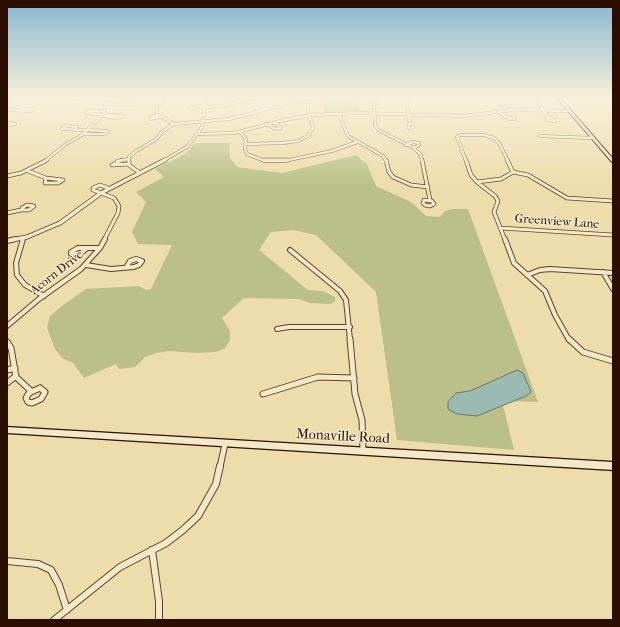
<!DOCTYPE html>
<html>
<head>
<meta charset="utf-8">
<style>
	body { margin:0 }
	#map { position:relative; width:620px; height:627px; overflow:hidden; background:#edddab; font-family:"IM FELL French Canon",serif }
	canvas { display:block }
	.frame { position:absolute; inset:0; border:8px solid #2b0e00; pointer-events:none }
</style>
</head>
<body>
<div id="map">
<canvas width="620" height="627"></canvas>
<div class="frame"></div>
</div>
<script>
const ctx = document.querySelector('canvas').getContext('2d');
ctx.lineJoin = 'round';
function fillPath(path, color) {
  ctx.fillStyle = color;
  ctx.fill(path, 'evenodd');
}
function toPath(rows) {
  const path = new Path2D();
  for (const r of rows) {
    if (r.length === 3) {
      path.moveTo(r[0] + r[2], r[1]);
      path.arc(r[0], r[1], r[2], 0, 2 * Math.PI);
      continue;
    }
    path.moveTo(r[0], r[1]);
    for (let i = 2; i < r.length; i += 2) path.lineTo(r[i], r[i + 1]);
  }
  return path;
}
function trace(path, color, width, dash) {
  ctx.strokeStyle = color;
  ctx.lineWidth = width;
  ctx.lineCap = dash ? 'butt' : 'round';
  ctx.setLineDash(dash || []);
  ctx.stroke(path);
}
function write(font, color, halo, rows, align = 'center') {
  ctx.font = font + ' "IM FELL French Canon",serif';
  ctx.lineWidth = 3;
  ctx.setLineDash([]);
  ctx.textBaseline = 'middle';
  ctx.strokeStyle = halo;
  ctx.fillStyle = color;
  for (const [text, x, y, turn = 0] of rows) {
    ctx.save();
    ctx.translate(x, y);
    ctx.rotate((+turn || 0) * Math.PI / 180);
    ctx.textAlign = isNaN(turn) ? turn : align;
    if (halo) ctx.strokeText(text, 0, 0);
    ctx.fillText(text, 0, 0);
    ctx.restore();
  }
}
const green = toPath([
	[323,98,356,98,356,102,359,105,360,111,325,113],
	[195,143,229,143,230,158,237,167,282,173,356,155,367,164,376,186,411,202,426,216,440,217,445,211,452,209,468,209,538,402,502,401,514,450,397,440,376,292,316,235,293,230,271,232,259,250,308,290,323,291,335,297,335,301,331,304,310,303,299,299,244,298,222,318,230,331,230,340,225,348,216,352,197,353,169,351,156,353,145,357,135,367,119,369,116,364,84,378,73,363,62,358,55,349,47,328,50,316,63,305,86,289,139,286,146,290,151,289,172,245,138,244,132,232,146,202,136,192,164,177,155,169,185,154]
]);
const water = toPath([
	[517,370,523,373,531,392,526,396,477,416,457,414,448,409,448,402,456,393,470,391,517,370]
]);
const minorFar4 = toPath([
	[76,98,82,98],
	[166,98,157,109,157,114,174,124],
	[406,98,410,124],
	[535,98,549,118],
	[373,99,376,99,377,100,374,102,370,100,373,99],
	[374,102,375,125,378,130,414,148,421,155,422,161],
	[7,103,14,98],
	[105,104,133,104,136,102,128,101,120,103],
	[206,105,189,108,223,106,255,98],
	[507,106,501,104,506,103,513,110],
	[7,110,31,111,35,108,16,110],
	[498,111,509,119,515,119,507,117],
	[339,114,348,136,383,156,386,161],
	[102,116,116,118,123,116,86,113,88,111,104,111],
	[159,116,153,116,150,119,160,117],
	[549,118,551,118,555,121,546,120,549,118],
	[7,122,15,124,7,126],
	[411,126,2.5],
	[267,124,275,129,281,128,275,122],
	[76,129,77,127,67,126,62,129,108,131,105,134,84,134],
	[240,132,246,139,245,149,247,154,265,161,284,161,332,151,357,142],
	[540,136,593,138],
	[245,144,283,143,298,141,308,136,313,128,308,111,308,98],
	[406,145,413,142,419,143,419,145,414,148],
	[45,161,66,144,82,135,104,114,107,98],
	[117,161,129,159],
	[129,161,129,157,136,151,155,140,163,131,174,124,229,119,291,103,308,102],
	[466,161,457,137,460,135,484,135,494,138,499,143,508,161]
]);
const minorFar3 = toPath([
	[122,160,112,165,129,164],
	[129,160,129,165,140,173],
	[263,160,288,160],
	[386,160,389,172,393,177,411,185,428,187],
	[422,160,430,200],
	[466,160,471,175,477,182],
	[28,171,46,178],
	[513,172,528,175,567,198,613,201],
	[7,176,21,173,47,160],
	[46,178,63,180,58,183,45,183,46,178],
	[477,182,495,196,498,201,494,212,505,240],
	[477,182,501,179,513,172,507,160],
	[424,200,432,201,434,204,430,206,425,205,423,203,424,200],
	[27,205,34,206,29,210,22,210,22,208,27,205],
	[7,213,21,210],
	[500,228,613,235],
	[22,240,23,238],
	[104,240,118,213,119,206,114,198,93,190,93,188,100,185,108,188]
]);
const minorFar2 = toPath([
	[23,239,16,263,17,275,25,285,44,296],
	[505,239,514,263,545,291,555,315,569,340],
	[78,248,87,248,80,254,71,254,71,252,78,248],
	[87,248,100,248],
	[290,250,340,291,346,300,350,340],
	[86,265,111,269,134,267,139,265,142,261,136,259,130,261,127,266],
	[603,272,613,289],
	[527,275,540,270,550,269,613,273],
	[7,326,39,299,81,269,100,248,105,239],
	[277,329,289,327,350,327]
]);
const minorFar1 = toPath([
	[350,339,355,394,362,420,363,451],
	[569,339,583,352,613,361],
	[7,342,11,348,16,377,31,391],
	[7,370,15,368],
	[7,383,16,376],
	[40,388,45,392,41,399,32,403,28,402,26,398,29,393,40,388],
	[263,394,318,377,354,378],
	[220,467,225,444]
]);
const minor = toPath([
	[152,550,159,601,159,620],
	[7,561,38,564,51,570,59,585,67,610],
	[54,620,120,567,166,543,183,530,198,516,216,484,220,466]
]);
const tertiaryFar2 = toPath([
	[197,134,234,133,284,120,313,115,361,113,463,116,513,110,568,111],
	[163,161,188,146,202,127,206,98]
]);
const tertiaryFar1 = toPath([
	[11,240,27,237,60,223,101,193,165,160]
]);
const tertiary = toPath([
	[7,241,16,239]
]);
const secondary = toPath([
	[560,98,613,159,613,162,612,162,557,98,560,98],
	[7,427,613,462,613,470,7,433,7,427]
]);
const streetNames = [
	["Greenview Lane",557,222,4],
	["Acorn Drive",57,273,-38]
];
const nearStreetnames = [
	["Monaville Road",343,437,3]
];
fillPath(green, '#bac087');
fillPath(water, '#9bbab2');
trace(water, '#6e756b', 1);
trace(minorFar4, '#5c422b', 3.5);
trace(minorFar3, '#5c422b', 4.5);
trace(minorFar2, '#5c422b', 6);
trace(minorFar1, '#5c422b', 7);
trace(minor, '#5c422b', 8);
trace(tertiaryFar2, '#5c422b', 3.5);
trace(tertiaryFar1, '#5c422b', 5);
trace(tertiary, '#5c422b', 6);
trace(secondary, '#2b0e00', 2.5);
trace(minorFar4, '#f3e9c8', 2.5);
trace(minorFar3, '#f3e9c8', 3);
trace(minorFar2, '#f3e9c8', 4);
trace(minorFar1, '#f3e9c8', 5);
trace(minor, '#f3e9c8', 6);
trace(tertiaryFar2, '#f3e9c8', 2.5);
trace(tertiaryFar1, '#f3e9c8', 3.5);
trace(tertiary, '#f3e9c8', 4);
fillPath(secondary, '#f3e9c8');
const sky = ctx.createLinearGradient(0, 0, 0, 186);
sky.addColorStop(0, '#89b6d2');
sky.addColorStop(0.53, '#f7f0d9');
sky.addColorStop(1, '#f7f0d900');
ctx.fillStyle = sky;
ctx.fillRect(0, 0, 620, 186);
write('12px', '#2b0e00', '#f3e9c8', streetNames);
write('14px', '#2b0e00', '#f3e9c8', nearStreetnames);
</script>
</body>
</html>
